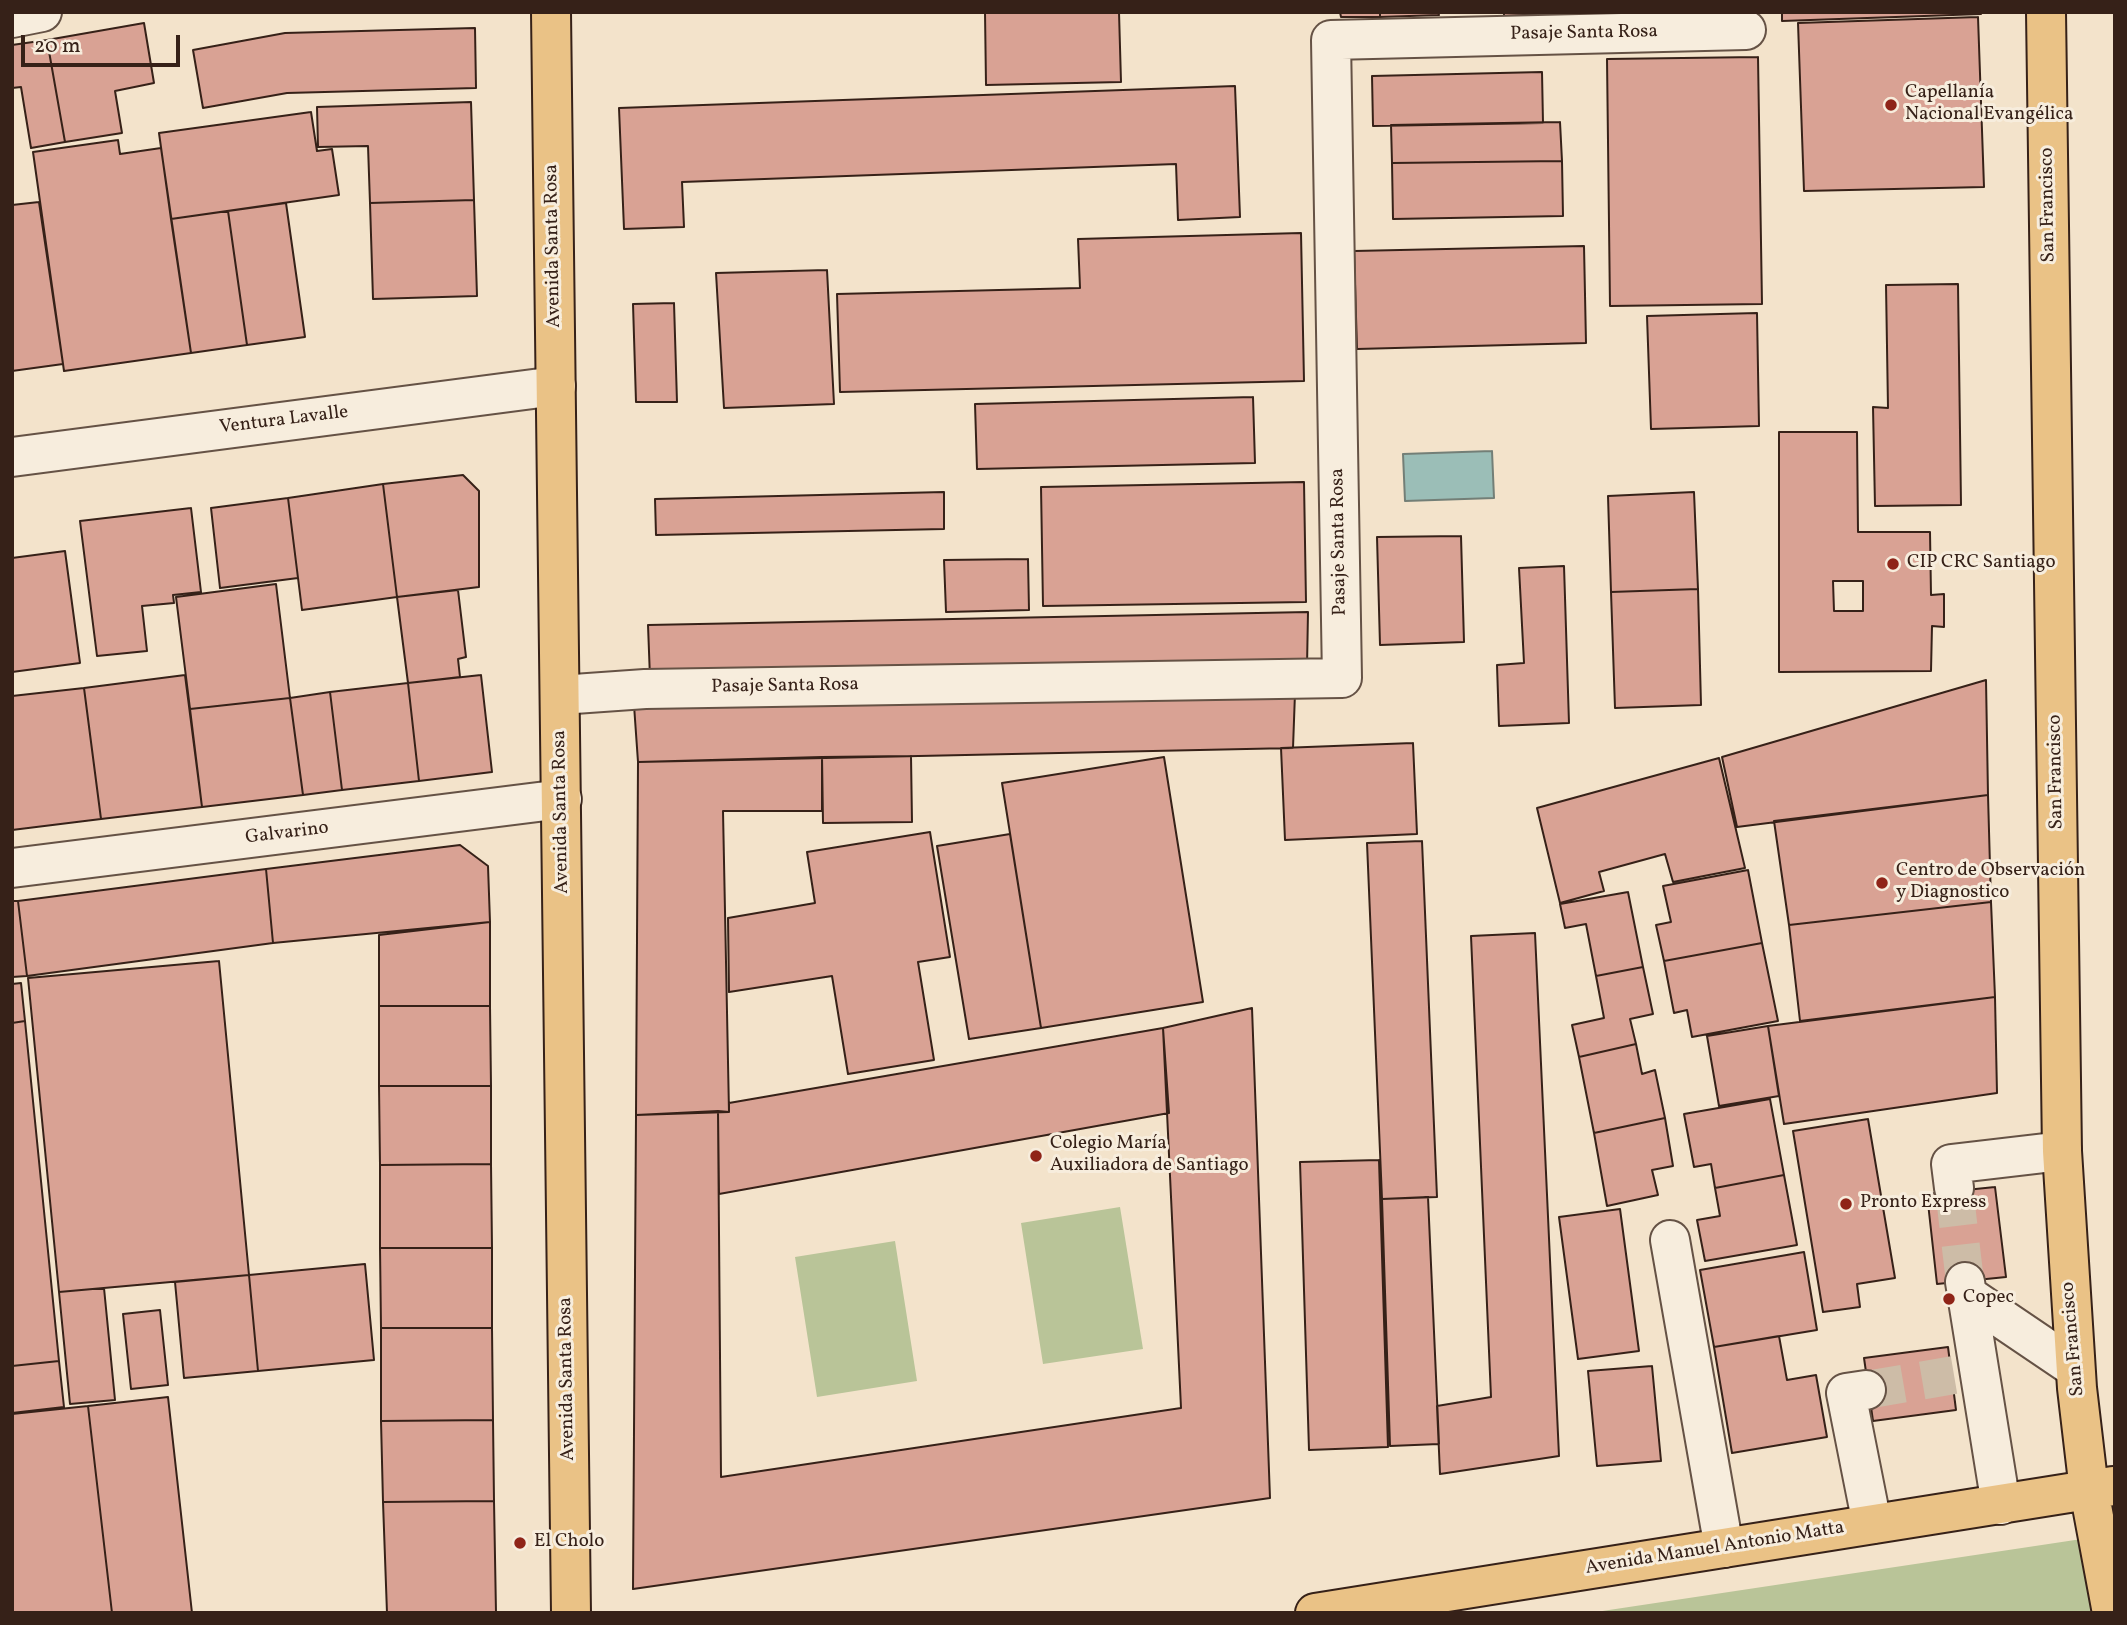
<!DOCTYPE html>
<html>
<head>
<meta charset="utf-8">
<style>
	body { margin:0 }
	#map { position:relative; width:2127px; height:1625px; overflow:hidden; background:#f3e3cb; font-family:Vollkorn,serif }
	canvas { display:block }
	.frame { position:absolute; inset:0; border:14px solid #362118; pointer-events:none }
	.scale { position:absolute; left:21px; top:35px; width:159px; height:32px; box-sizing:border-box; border:4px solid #362118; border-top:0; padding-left:9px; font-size:21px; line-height:24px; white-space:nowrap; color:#362118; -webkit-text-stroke:5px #f7eddd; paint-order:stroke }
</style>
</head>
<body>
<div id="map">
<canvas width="2127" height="1625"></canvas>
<div class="frame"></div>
<div class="scale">20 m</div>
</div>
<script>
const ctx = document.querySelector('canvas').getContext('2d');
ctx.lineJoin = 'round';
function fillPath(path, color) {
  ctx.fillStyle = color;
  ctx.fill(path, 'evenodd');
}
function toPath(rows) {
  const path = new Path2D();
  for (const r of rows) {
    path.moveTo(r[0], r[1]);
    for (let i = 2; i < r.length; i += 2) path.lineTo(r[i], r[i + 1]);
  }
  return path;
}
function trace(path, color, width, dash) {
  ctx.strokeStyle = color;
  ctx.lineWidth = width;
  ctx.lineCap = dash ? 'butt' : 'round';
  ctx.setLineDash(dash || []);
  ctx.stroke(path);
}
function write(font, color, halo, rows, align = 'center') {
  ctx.font = font + ' Vollkorn,serif';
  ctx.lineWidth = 6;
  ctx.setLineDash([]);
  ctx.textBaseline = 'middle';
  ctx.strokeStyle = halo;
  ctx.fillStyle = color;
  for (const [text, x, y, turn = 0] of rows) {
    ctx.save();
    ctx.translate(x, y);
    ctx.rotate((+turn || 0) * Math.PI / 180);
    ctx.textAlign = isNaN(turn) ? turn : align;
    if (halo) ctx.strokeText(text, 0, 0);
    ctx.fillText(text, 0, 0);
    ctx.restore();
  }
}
const green = toPath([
	[1120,1207,1143,1349,1043,1364,1021,1223],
	[895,1241,917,1381,817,1397,795,1257],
	[2115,1534,2115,1613,1589,1613]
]);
const water = toPath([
	[1492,451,1494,498,1405,501,1403,454,1492,451]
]);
const building = toPath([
	[985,12,1119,12,1121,82,986,85,985,12],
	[1340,12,1380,12,1380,17,1341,17,1340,12],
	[1380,12,1438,12,1439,15,1380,17,1380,12],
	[1504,12,1565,12,1565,13,1504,16,1504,12],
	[1782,12,1981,12,1981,14,1782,21,1782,12],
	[1978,17,1984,187,1804,191,1798,23,1978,17],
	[144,23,154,83,115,91,122,133,65,142,47,40,144,23],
	[475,28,476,88,287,93,203,108,193,50,285,33,475,28],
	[47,40,65,142,31,148,21,87,12,88,12,45,47,40],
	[1758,57,1762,304,1610,306,1607,59,1758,57],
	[1542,72,1543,123,1373,126,1372,76,1542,72],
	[1235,86,1240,217,1178,220,1176,164,682,182,684,227,624,229,619,108,1235,86],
	[471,102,474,200,370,203,368,146,318,147,317,107,471,102],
	[311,112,317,151,332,149,339,195,171,219,159,133,311,112],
	[1560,122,1562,161,1392,163,1391,125,1560,122],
	[118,140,120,154,161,148,191,353,64,371,33,152,118,140],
	[1562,161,1563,216,1393,219,1392,163,1562,161],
	[474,200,477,296,373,299,370,203,474,200],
	[39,202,63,364,12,371,12,205,39,202],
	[286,203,305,337,247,345,228,211,286,203],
	[228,211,247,345,191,353,171,219,228,211],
	[1301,233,1304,381,840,392,837,294,1080,288,1078,239,1301,233],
	[1584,246,1586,343,1357,349,1354,251,1584,246],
	[827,270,834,404,724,408,716,273,827,270],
	[1958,284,1961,505,1875,506,1873,407,1888,408,1886,285,1958,284],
	[674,303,677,402,636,402,633,304,674,303],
	[1757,313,1759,426,1651,429,1647,316,1757,313],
	[1253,397,1255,463,977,469,975,404,1253,397],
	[1779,432,1857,432,1858,532,1930,532,1931,595,1944,594,1944,627,1932,626,1931,671,1779,672,1779,432],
	[1833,581,1863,581,1863,611,1834,611,1833,581],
	[463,475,479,491,479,587,397,597,383,484,463,475],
	[1304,482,1306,602,1043,606,1041,487,1304,482],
	[383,484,397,597,302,610,288,498,383,484],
	[944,492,944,529,656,535,655,499,944,492],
	[1694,492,1698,589,1611,592,1608,496,1694,492],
	[288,498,298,578,220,588,211,508,288,498],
	[191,508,201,592,173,595,174,603,142,606,147,651,97,656,80,521,191,508],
	[1461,536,1464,642,1380,645,1377,537,1461,536],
	[65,551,80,663,12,672,12,558,65,551],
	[1028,559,1029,610,946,612,944,560,1028,559],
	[1564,566,1569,723,1499,726,1497,665,1524,663,1519,568,1564,566],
	[276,584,290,698,190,709,176,597,276,584],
	[1698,589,1701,705,1615,708,1611,592,1698,589],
	[458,590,466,657,458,659,460,677,408,683,397,597,458,590],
	[1308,612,1307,667,650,678,648,625,1308,612],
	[185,675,202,807,101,819,84,688,185,675],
	[481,675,492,772,419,781,408,683,481,675],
	[1986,680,1988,795,1737,827,1722,757,1986,680],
	[408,683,419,781,342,790,330,692,408,683],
	[84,688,101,819,12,830,12,696,84,688],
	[330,692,342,790,303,795,290,698,330,692],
	[1295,693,1293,748,638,762,634,705,1295,693],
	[290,698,303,795,202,807,190,709,290,698],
	[1413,743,1417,834,1285,840,1281,748,1413,743],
	[911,756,912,822,823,823,822,757,911,756],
	[822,757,822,811,723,811,729,1112,636,1115,638,762,822,757],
	[1164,757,1203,1002,1041,1028,1002,783,1164,757],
	[1719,758,1745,868,1673,882,1665,854,1599,872,1604,891,1560,903,1537,808,1719,758],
	[1988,795,1991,902,1789,925,1774,821,1988,795],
	[930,832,950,957,918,962,934,1060,848,1074,832,976,729,992,728,918,815,903,807,852,930,832],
	[1010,834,1041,1028,969,1039,937,846,1010,834],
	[1422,841,1437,1197,1382,1199,1367,843,1422,841],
	[460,845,488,866,490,922,273,943,266,869,460,845],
	[266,869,273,943,27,976,18,901,266,869],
	[1748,870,1762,943,1664,961,1656,925,1671,922,1663,886,1748,870],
	[1628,892,1643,967,1596,976,1586,924,1565,928,1560,904,1628,892],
	[12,901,18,901,27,976,12,977,12,901],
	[1991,902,1995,997,1800,1021,1789,925,1991,902],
	[490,922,490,1006,379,1006,379,935,490,922],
	[1535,933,1559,1456,1440,1474,1437,1406,1491,1397,1471,936,1535,933],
	[1762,943,1778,1021,1692,1037,1687,1010,1674,1013,1664,961,1762,943],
	[219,961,249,1275,59,1292,28,978,219,961],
	[1643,967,1653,1014,1630,1019,1636,1044,1579,1057,1572,1025,1604,1018,1596,976,1643,967],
	[21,983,25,1021,12,1023,12,984,21,983],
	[1995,997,1997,1093,1784,1124,1768,1026,1995,997],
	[379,1006,490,1006,491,1086,379,1086,379,1006],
	[1252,1008,1270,1498,633,1589,636,1115,718,1111,721,1477,1181,1408,1163,1028,1252,1008],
	[25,1021,59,1361,12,1366,12,1023,25,1021],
	[1768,1026,1779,1096,1719,1106,1707,1036,1768,1026],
	[1163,1028,1169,1113,719,1194,718,1111,729,1112,729,1103,1163,1028],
	[1636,1044,1642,1074,1655,1070,1665,1118,1594,1133,1579,1057,1636,1044],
	[379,1086,491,1086,491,1164,380,1165,379,1086],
	[1770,1099,1784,1175,1715,1188,1711,1164,1694,1167,1684,1114,1770,1099],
	[1665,1118,1673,1166,1652,1170,1658,1195,1607,1206,1594,1133,1665,1118],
	[1868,1119,1895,1278,1857,1284,1860,1307,1823,1312,1793,1131,1868,1119],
	[1379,1160,1388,1447,1309,1450,1300,1162,1379,1160],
	[491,1164,492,1248,380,1248,380,1165,491,1164],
	[1784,1175,1797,1245,1705,1261,1697,1220,1720,1216,1715,1188,1784,1175],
	[1995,1187,2006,1277,1937,1284,1927,1194,1995,1187],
	[1428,1197,1439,1444,1390,1446,1382,1199,1428,1197],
	[1620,1209,1639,1351,1578,1359,1559,1217,1620,1209],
	[380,1248,492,1248,492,1328,381,1328,380,1248],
	[1804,1252,1817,1330,1714,1347,1700,1270,1804,1252],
	[365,1264,374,1360,258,1371,249,1275,365,1264],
	[249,1275,258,1371,184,1378,175,1282,249,1275],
	[104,1288,115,1400,70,1404,59,1292,104,1288],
	[160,1310,168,1385,131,1389,123,1314,160,1310],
	[381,1328,492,1328,493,1420,381,1421,381,1328],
	[1779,1336,1787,1380,1816,1375,1827,1437,1732,1453,1714,1347,1779,1336],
	[1948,1347,1956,1410,1873,1421,1864,1358,1948,1347],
	[59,1361,64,1407,12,1413,12,1366,59,1361],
	[1652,1366,1661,1461,1597,1466,1588,1371,1652,1366],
	[168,1397,192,1613,112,1613,88,1406,168,1397],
	[88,1406,112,1613,12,1613,12,1414,88,1406],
	[493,1420,494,1501,383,1502,381,1421,493,1420],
	[494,1501,496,1613,387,1613,383,1502,494,1501]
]);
const minorTunnel = toPath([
	[1954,1188,1965,1282],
	[1866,1390,1954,1375]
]);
const minor = toPath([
	[12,18,42,12],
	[12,457,556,386],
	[560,695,645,689,1342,678,1331,40,1746,30],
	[12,868,562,799],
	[1954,1188,1951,1164,2062,1151],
	[1670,1240,1724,1548],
	[1965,1282,2001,1505],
	[1967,1295,2075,1368],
	[1866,1390,1846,1393,1872,1524]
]);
const major = toPath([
	[551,12,571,1613],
	[2046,12,2062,1151,2077,1388,2089,1490,2112,1613],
	[1315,1613,2113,1486]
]);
const markers = [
	[1891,105,7,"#8f2418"],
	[1893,564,7,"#8f2418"],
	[1882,883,7,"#8f2418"],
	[1036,1156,7,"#8f2418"],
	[1846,1204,7,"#8f2418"],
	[1949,1299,7,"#8f2418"],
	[520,1543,7,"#8f2418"]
];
const streetNames = [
	["Pasaje Santa Rosa",1584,34,-1],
	["San Francisco",2049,205,-91],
	["Avenida Santa Rosa",554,246,-91],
	["Ventura Lavalle",284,421,-7],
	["Pasaje Santa Rosa",1340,542,-91],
	["Pasaje Santa Rosa",785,687,-1],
	["San Francisco",2057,772,-91],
	["Avenida Santa Rosa",562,812,-91],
	["Galvarino",287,834,-7],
	["San Francisco",2074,1339,-95],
	["Avenida Santa Rosa",568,1379,-91],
	["Avenida Manuel Antonio Matta",1715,1549,-9]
];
const poiNames = [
	["Capellanía",1905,94],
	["Nacional Evangélica",1905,116],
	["CIP CRC Santiago",1907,564],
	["Centro de Observación",1896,872],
	["y Diagnostico",1896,894],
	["Colegio María",1050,1145],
	["Auxiliadora de Santiago",1050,1167],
	["Pronto Express",1860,1204],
	["Copec",1963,1299],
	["El Cholo",534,1543]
];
fillPath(green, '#b9c498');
fillPath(water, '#9bbeb7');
trace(water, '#737f77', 2);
fillPath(building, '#d9a294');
trace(building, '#362118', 2);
trace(minorTunnel, '#cdbca7', 38, [38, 19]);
trace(minor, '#655245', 42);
trace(major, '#362118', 42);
trace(minor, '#f7eddd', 38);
trace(major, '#eac286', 38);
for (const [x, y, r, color] of markers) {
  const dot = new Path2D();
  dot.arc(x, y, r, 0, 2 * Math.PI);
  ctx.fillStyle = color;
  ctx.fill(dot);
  trace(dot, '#f7eddd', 2.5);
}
write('19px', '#362118', '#f7eddd', streetNames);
write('19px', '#362118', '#f7eddd', poiNames, 'left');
</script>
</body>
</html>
